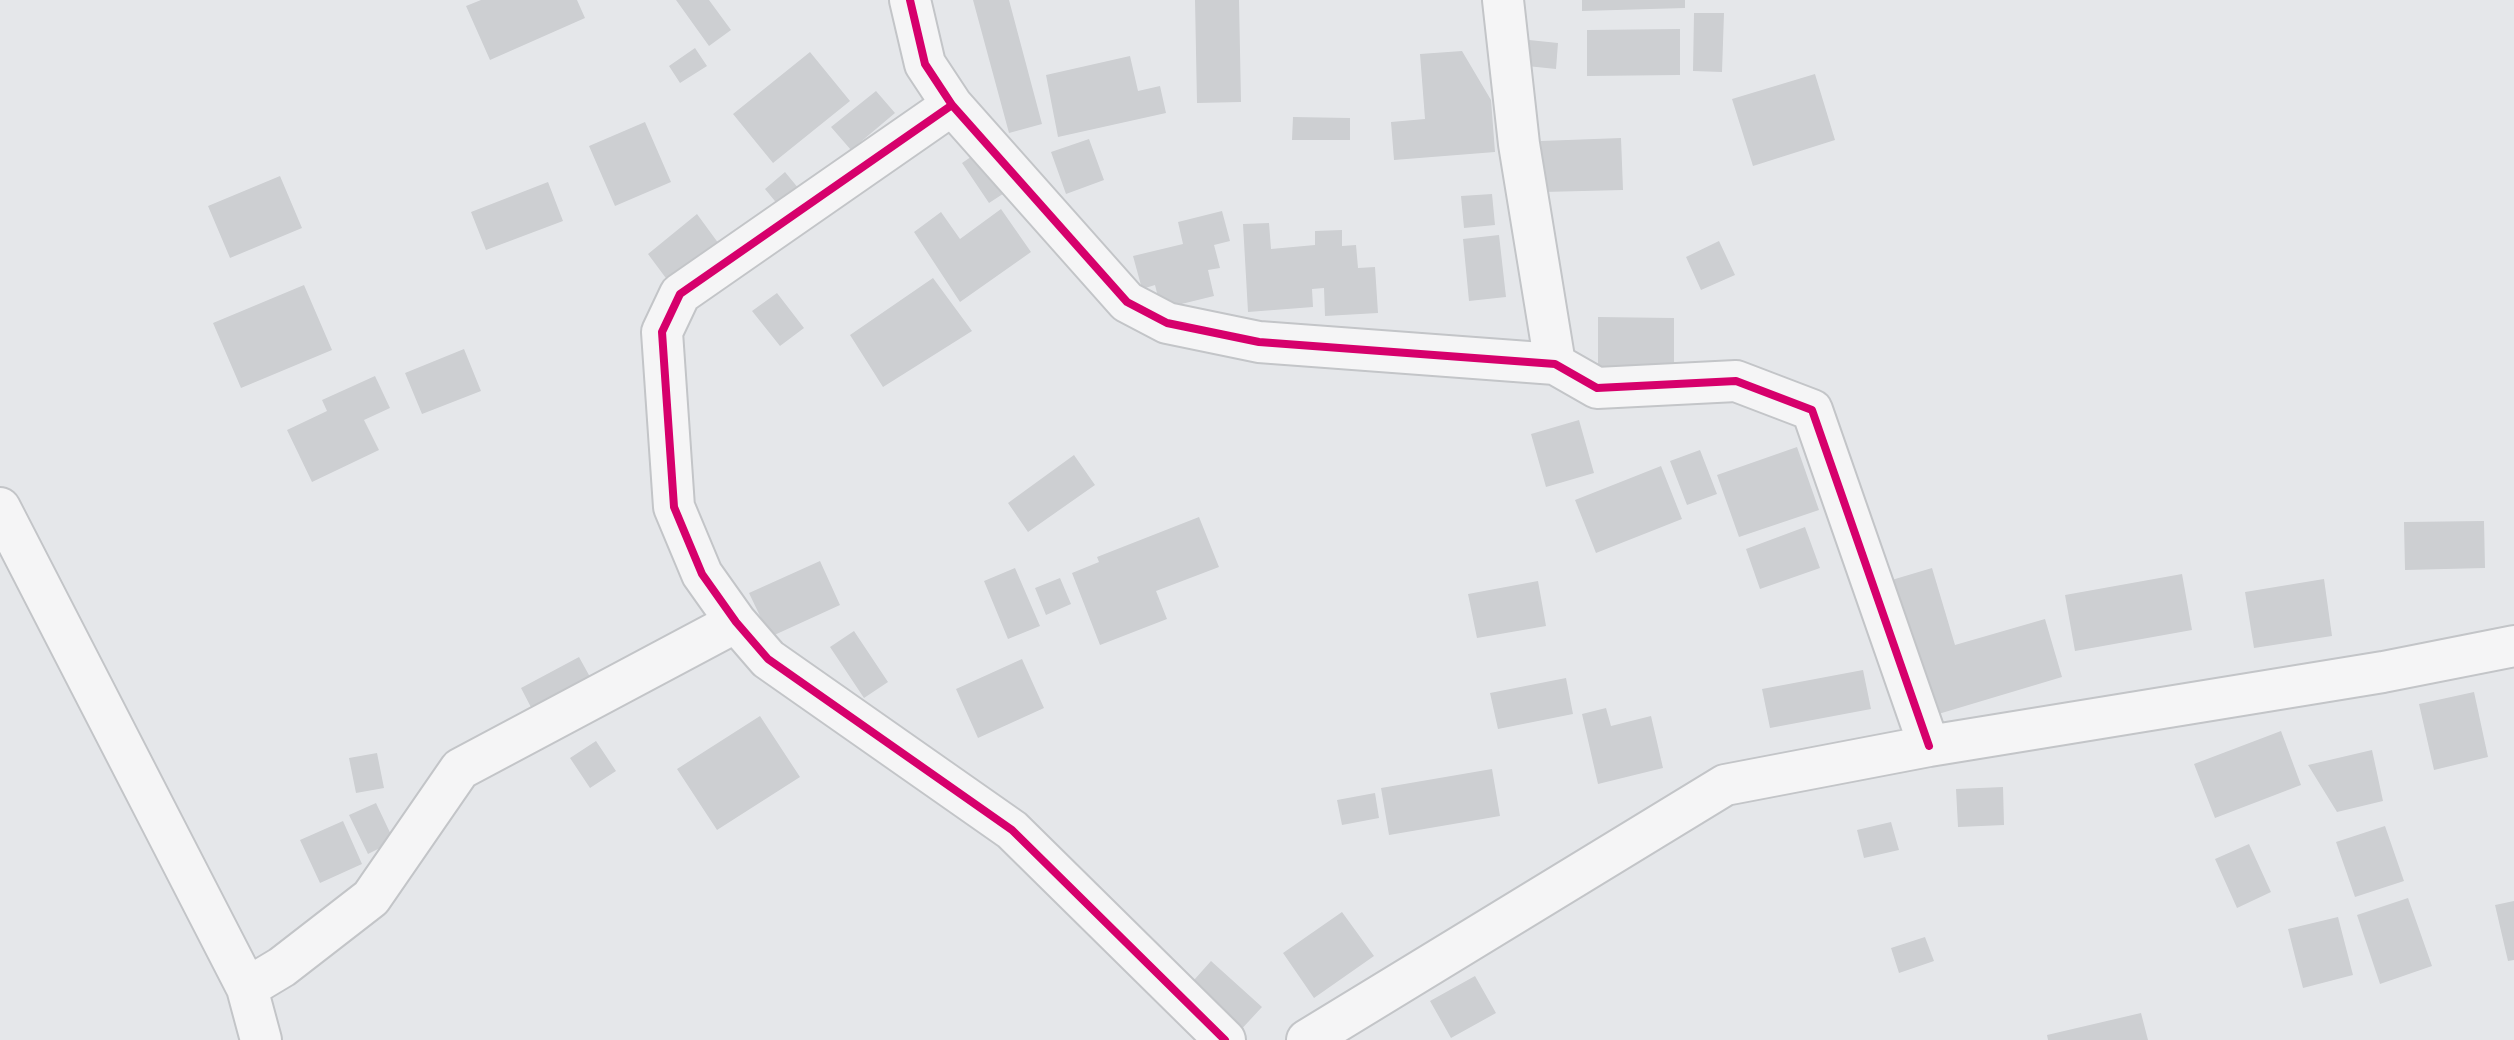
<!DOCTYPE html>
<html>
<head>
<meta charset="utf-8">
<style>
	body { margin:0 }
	canvas { display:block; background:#e5e7ea }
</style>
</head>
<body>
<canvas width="2514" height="1040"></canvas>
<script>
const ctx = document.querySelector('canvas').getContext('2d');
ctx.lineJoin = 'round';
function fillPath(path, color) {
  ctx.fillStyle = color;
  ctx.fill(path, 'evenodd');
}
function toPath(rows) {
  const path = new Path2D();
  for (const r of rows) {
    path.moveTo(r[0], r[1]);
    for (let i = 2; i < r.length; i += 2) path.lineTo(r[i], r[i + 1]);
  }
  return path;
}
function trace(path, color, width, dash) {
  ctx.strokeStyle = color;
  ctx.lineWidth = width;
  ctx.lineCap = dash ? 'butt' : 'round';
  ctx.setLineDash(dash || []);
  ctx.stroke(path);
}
const building = toPath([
	[481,0,577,0,585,18,490,60,466,6],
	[676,0,709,0,731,30,709,46],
	[973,0,1009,0,1042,124,1009,133],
	[1195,0,1239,0,1241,102,1197,103],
	[1582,0,1685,0,1685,8,1582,11],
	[1694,13,1724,13,1722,72,1693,71],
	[1680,29,1680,75,1587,76,1587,30],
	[1529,40,1558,43,1556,69,1527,66],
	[695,48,707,66,680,83,669,66],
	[1462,51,1491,100,1495,152,1394,160,1391,122,1425,119,1420,54],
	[810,52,850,101,773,163,733,114],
	[1130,56,1138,91,1160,86,1166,113,1058,137,1046,75],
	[1815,74,1835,140,1753,166,1732,99],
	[876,91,895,113,851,150,831,127],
	[1293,117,1350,118,1350,140,1292,140],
	[645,122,671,182,615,206,589,146],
	[1621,138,1623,190,1543,192,1541,141],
	[1089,139,1104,180,1066,194,1051,152],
	[984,148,1012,188,989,203,962,163],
	[785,172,799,189,779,206,765,189],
	[280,176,302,228,230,258,208,206],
	[548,182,563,221,486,250,471,212],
	[1492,194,1495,225,1464,228,1461,196],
	[1001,209,1031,252,960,302,914,232,941,212,960,239],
	[1222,211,1230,241,1214,245,1220,268,1208,270,1214,296,1161,309,1155,285,1142,289,1133,256,1183,244,1178,222],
	[697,214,727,255,674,289,648,254],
	[1269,223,1271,249,1315,245,1315,231,1342,230,1342,246,1356,245,1358,268,1375,267,1378,313,1325,316,1324,288,1312,289,1313,307,1248,312,1243,224],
	[1499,235,1506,297,1469,301,1463,239],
	[1719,241,1735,275,1701,290,1686,257],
	[933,278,972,331,883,387,850,335],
	[304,285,332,350,241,388,213,323],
	[777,293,804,328,780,346,752,311],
	[1598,317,1674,318,1674,372,1598,372],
	[464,349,481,391,422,414,405,373],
	[375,376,390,408,364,420,379,450,312,482,287,430,327,411,322,400],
	[1579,420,1594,473,1546,487,1531,434],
	[1797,447,1819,510,1739,537,1717,475],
	[1700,450,1717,494,1687,505,1670,461],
	[1074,455,1095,485,1028,532,1008,503],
	[1661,466,1682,519,1596,553,1575,500],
	[1199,517,1219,567,1156,591,1167,619,1100,645,1072,573,1099,562,1097,557],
	[2484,521,2485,568,2405,570,2404,522],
	[1805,527,1820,568,1760,589,1746,549],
	[820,561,840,605,770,637,749,593],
	[1015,568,1040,626,1008,639,984,581],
	[1932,568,1955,645,2045,619,2062,677,1925,718,1885,582],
	[2182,574,2192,630,2075,651,2065,595],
	[1060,578,1071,604,1046,615,1035,588],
	[2324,579,2332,636,2254,648,2245,592],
	[1538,581,1546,626,1477,638,1468,594],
	[854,631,888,682,864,698,830,647],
	[579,657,595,686,536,717,521,688],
	[1022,659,1044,708,978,738,956,689],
	[1863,670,1871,709,1770,728,1762,689],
	[1566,678,1573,714,1498,729,1490,693],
	[2474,692,2488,757,2434,770,2419,704],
	[1606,708,1611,726,1651,716,1663,768,1598,784,1582,714],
	[760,716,800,777,717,830,677,769],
	[2281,731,2301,785,2215,818,2194,764],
	[596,741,616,771,590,788,570,758],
	[2372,750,2383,801,2337,812,2308,765],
	[377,753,384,788,356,793,349,758],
	[1492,769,1500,816,1389,835,1381,788],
	[2003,787,2004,825,1958,827,1956,789],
	[1375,793,1379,818,1342,825,1337,800],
	[376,803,394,841,368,854,349,815],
	[343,821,362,864,320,883,300,840],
	[1891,822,1899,850,1864,858,1857,830],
	[2385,826,2404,881,2355,897,2336,842],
	[2249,844,2271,892,2237,908,2215,859],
	[2408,898,2432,966,2380,984,2357,915],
	[2514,901,2514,960,2508,961,2495,905],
	[1342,912,1374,956,1314,998,1283,953],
	[2338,917,2353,975,2303,988,2288,929],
	[1925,937,1934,961,1899,973,1891,948],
	[1211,961,1262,1007,1237,1034,1186,989],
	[1475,976,1496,1013,1451,1038,1430,1001],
	[2141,1013,2148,1040,2048,1040,2047,1035]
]);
const street = toPath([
	[910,0,925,64,952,105,1127,302,1167,323,1259,342,1555,364,1597,388,1736,381,1812,410,1929,746],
	[1503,0,1519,144,1555,364],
	[952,105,680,294,662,332,674,507,702,574,736,622,768,659,1012,830,1225,1040],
	[0,508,247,988,261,1040],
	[247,988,282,967,371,898,460,769,736,622],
	[1307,1040,1725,785,1929,746,2383,672,2514,646]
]);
const cycleway = toPath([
	[910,0,925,64,952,105,1127,302,1167,323,1259,342,1555,364,1597,388,1736,381,1812,410,1929,746],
	[952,105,680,294,662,332,674,507,702,574,736,622,768,659,1012,830,1225,1040]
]);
fillPath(building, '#cdcfd2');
trace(street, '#c3c5c8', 44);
trace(street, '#f5f5f6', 40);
trace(cycleway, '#d6006c', 8);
</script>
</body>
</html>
